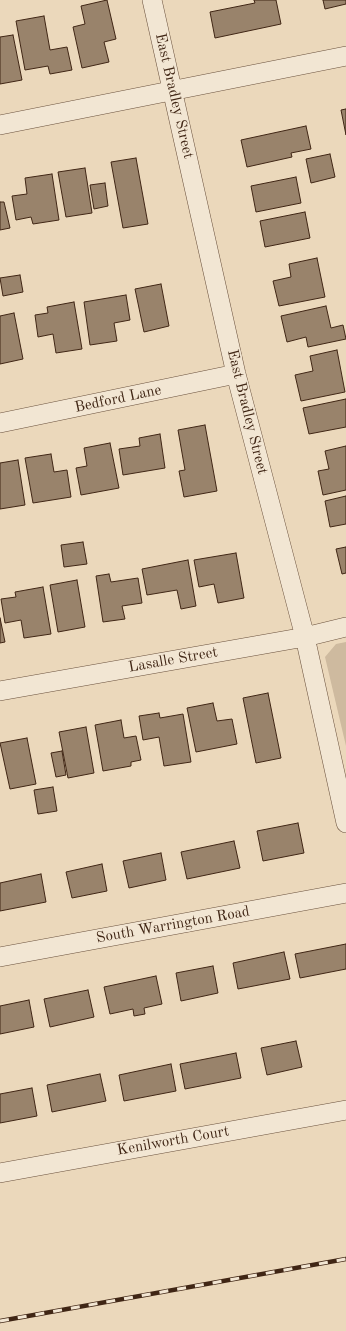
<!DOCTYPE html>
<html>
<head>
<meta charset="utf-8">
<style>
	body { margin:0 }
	canvas { display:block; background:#ebd8bb }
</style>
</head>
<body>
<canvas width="346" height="1331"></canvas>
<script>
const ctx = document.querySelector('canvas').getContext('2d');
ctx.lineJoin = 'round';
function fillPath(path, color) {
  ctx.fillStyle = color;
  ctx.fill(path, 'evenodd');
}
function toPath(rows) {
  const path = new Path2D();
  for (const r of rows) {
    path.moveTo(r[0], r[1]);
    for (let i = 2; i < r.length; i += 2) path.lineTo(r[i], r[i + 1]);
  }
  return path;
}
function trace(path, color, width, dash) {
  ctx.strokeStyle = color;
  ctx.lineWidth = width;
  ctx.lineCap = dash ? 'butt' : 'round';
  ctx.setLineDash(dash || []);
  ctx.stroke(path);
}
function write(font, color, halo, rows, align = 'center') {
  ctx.font = font + ' "Old Standard TT",serif';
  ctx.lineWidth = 3;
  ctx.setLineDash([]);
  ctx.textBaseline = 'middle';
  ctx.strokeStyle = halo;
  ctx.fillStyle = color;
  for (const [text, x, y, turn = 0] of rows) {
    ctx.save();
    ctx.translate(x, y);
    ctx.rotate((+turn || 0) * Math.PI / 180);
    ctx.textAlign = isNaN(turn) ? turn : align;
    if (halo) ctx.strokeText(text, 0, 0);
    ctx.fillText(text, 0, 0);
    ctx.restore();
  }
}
const green = toPath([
	[346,642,346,746,325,657,336,644]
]);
const building = toPath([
	[107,0,116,39,104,42,109,62,82,68,73,27,85,24,81,6,107,0],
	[254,0,276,0,281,24,215,38,210,12,255,3,254,0],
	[323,0,346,0,346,4,325,9,323,0],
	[44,16,50,50,67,47,72,70,50,74,48,66,25,70,16,21,44,16],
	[13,35,22,80,0,84,0,37,13,35],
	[346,109,346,135,341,110,346,109],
	[306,126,311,149,291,153,292,157,247,167,241,140,306,126],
	[330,154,335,177,311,183,306,159,330,154],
	[136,158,148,224,123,228,111,162,136,158],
	[85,168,92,213,66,217,58,172,85,168],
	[52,174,59,220,33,224,31,217,16,220,12,196,27,194,25,178,52,174],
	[296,177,301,203,256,212,251,186,296,177],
	[105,183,108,206,94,209,90,185,105,183],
	[0,202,4,202,10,228,0,230,0,202],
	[305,212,310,238,265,247,260,221,305,212],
	[317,258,325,297,279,306,273,281,291,277,289,264,317,258],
	[20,275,23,292,3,296,0,278,20,275],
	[161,284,169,326,144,332,135,289,161,284],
	[126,295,130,320,114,323,117,341,90,345,84,302,126,295],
	[74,302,82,349,56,353,53,334,38,337,35,315,48,313,47,307,74,302],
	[326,306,331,328,343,325,346,339,308,347,306,337,287,342,281,316,326,306],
	[14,313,23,359,0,364,0,316,14,313],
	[337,350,345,392,301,401,295,375,313,371,310,356,337,350],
	[346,399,346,427,309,434,303,408,346,399],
	[205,425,217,491,184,497,179,471,185,470,178,430,205,425],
	[160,434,165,468,123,475,119,449,140,446,139,438,160,434],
	[110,443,119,488,81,495,76,468,87,466,84,448,110,443],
	[346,446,346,490,323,495,318,471,329,469,325,451,346,446],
	[51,454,54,472,67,470,71,497,33,503,25,458,51,454],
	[18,460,25,505,0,509,0,463,18,460],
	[346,496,346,524,330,527,325,501,346,496],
	[83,542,87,564,64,567,61,545,83,542],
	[346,547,346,573,342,574,336,549,346,547],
	[236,553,244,598,218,603,214,584,199,587,194,560,236,553],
	[188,560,196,606,181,609,177,590,147,595,142,569,188,560],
	[109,574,111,582,138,578,142,603,122,606,125,619,103,622,96,576,109,574],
	[77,580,85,627,58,632,50,585,77,580],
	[43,587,51,634,24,638,21,620,5,623,1,599,16,597,15,592,43,587],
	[0,618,5,642,0,643,0,618],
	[268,693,281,758,256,763,243,698,268,693],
	[213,703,217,721,232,719,237,744,196,752,187,708,213,703],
	[159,713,160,718,183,714,191,762,164,766,159,737,143,740,139,716,159,713],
	[121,720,124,738,136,736,141,760,131,762,131,766,103,771,95,725,121,720],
	[86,727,94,773,68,778,59,732,86,727],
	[27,738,36,784,10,789,0,743,27,738],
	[62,751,66,775,56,777,51,753,62,751],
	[53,787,57,811,38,814,34,790,53,787],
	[298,823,304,853,263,861,257,831,298,823],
	[234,841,240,868,187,879,181,852,234,841],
	[161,853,166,880,129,888,123,861,161,853],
	[102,864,107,891,72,898,66,872,102,864],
	[41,874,46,902,0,911,0,883,41,874],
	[346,944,346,969,300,978,295,954,346,944],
	[284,952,290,979,238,989,233,963,284,952],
	[213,966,218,993,181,1001,176,973,213,966],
	[156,976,162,1004,144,1008,145,1014,134,1016,133,1009,110,1014,104,987,156,976],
	[88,990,94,1017,50,1027,44,999,88,990],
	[29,1000,34,1027,0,1034,0,1006,29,1000],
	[296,1041,302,1067,267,1075,261,1048,296,1041],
	[236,1053,241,1078,185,1089,180,1064,236,1053],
	[171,1064,176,1091,124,1101,119,1075,171,1064],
	[100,1074,106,1101,52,1112,47,1085,100,1074],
	[32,1088,37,1116,0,1123,0,1094,32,1088]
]);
const minor = toPath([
	[152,0,236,374,305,637,346,823],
	[0,125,346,56],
	[0,423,236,374],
	[0,691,305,637,346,627],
	[0,957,346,893],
	[0,1173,346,1110]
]);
const rail = toPath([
	[0,1321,346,1259]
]);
const streetNames = [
	["East Bradley Street",174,96,77],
	["Bedford Lane",118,399,-12],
	["East Bradley Street",247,412,76],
	["Lasalle Street",173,660,-10],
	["South Warrington Road",173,925,-10],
	["Kenilworth Court",173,1141,-10]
];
fillPath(green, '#ceba9f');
fillPath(building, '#99836b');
trace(building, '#402615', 1);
trace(minor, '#6b523e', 20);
trace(minor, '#f2e6d3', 19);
trace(rail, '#402615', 4.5);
trace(rail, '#f2e6d3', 3, [9]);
write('15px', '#402615', '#f2e6d3', streetNames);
</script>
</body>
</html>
